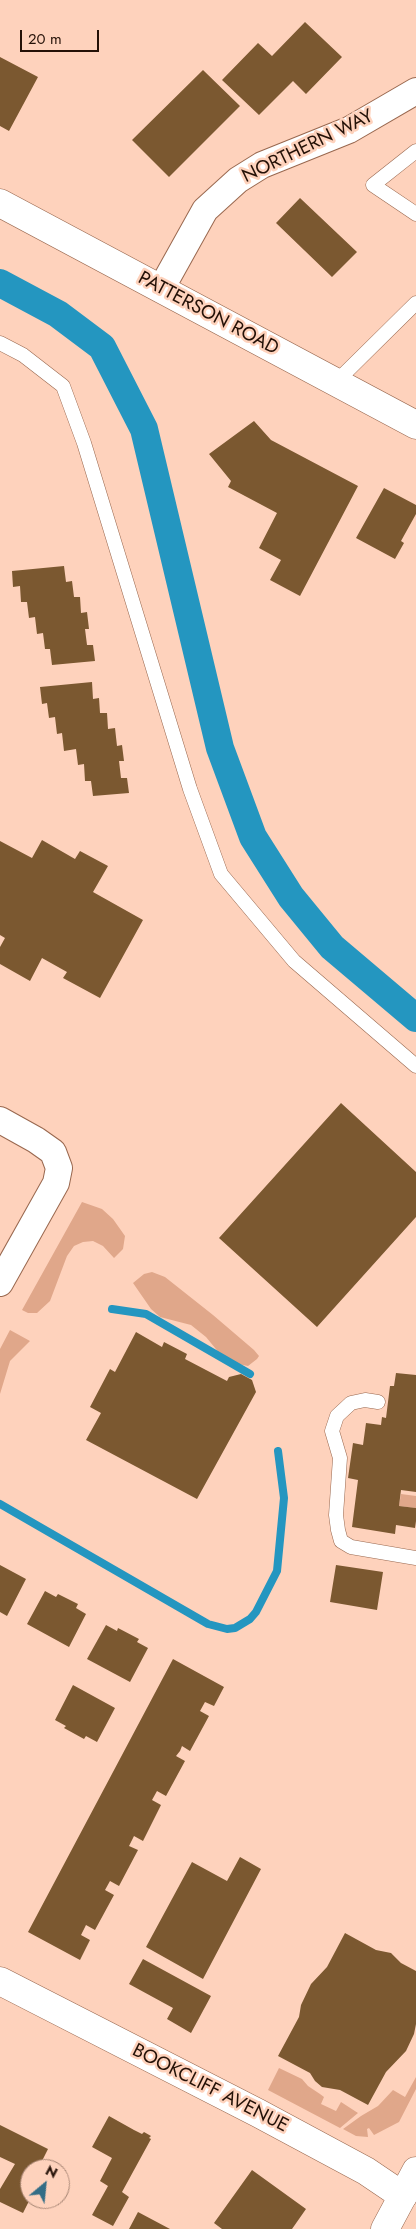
<!DOCTYPE html>
<html>
<head>
<meta charset="utf-8">
<style>
	body { margin:0 }
	#map { position:relative; width:416px; height:2229px; overflow:hidden; background:#fed2bc; font-family:Jost,sans-serif }
	canvas { display:block }
	.north { position:absolute; left:20px; top:2159px; width:50px; height:50px; box-sizing:border-box; background:#fed2bc; border:1px solid #a78574; border-radius:50%; rotate:28deg; font-size:14px; font-weight:700; line-height:20px; text-align:center; color:#241107 }
	.north::after { content:''; display:block; margin:auto; width:18px; height:22px; background:#336d86; clip-path:polygon(50% 0,100% 100%,50% 72%,0 100%) }
	.scale { position:absolute; left:20px; top:30px; width:79px; height:22px; box-sizing:border-box; border:2px solid #241107; border-top:0; padding-left:6px; font-size:15px; line-height:18px; white-space:nowrap; color:#241107; -webkit-text-stroke:4px #fed2bc; paint-order:stroke }
</style>
</head>
<body>
<div id="map">
<canvas width="416" height="2229"></canvas>
<div class="north">N</div>
<div class="scale">20 m</div>
</div>
<script>
const ctx = document.querySelector('canvas').getContext('2d');
ctx.lineJoin = 'round';
function fillPath(path, color) {
  ctx.fillStyle = color;
  ctx.fill(path, 'evenodd');
}
function toPath(rows) {
  const path = new Path2D();
  for (const r of rows) {
    path.moveTo(r[0], r[1]);
    for (let i = 2; i < r.length; i += 2) path.lineTo(r[i], r[i + 1]);
  }
  return path;
}
function trace(path, color, width, dash) {
  ctx.strokeStyle = color;
  ctx.lineWidth = width;
  ctx.lineCap = dash ? 'butt' : 'round';
  ctx.setLineDash(dash || []);
  ctx.stroke(path);
}
function write(font, color, halo, rows, align = 'center') {
  ctx.font = font + ' Jost,sans-serif';
  ctx.lineWidth = 5;
  ctx.setLineDash([]);
  ctx.textBaseline = 'middle';
  ctx.strokeStyle = halo;
  ctx.fillStyle = color;
  for (const [text, x, y, turn = 0] of rows) {
    ctx.save();
    ctx.translate(x, y);
    ctx.rotate((+turn || 0) * Math.PI / 180);
    ctx.textAlign = isNaN(turn) ? turn : align;
    if (halo) ctx.strokeText(text, 0, 0);
    ctx.fillText(text, 0, 0);
    ctx.restore();
  }
}
const green = toPath([
	[82,1202,102,1209,113,1219,125,1236,123,1249,114,1258,103,1246,93,1241,83,1242,74,1246,67,1256,50,1301,37,1313,28,1313,22,1310],
	[152,1272,165,1277,213,1315,254,1350,259,1356,257,1359,248,1366,238,1364,220,1354,206,1337,191,1325,160,1317,151,1309,133,1283,144,1274],
	[10,1330,30,1341,10,1361,0,1394,0,1349],
	[401,1494,416,1496,416,1508,399,1506],
	[279,2068,302,2079,308,2086,320,2094,324,2097,321,2104,336,2111,341,2102,358,2113,340,2128,268,2090],
	[416,2077,416,2089,399,2122,374,2135,369,2128,367,2129,368,2137,356,2136,343,2129,361,2116,378,2106,393,2090,405,2097]
]);
const stream = toPath([
	[112,1309,146,1314,250,1374],
	[0,1504,208,1624,227,1629,235,1628,250,1619,256,1612,277,1571,284,1498,278,1451]
]);
const canal = toPath([
	[0,283,58,314,102,347,144,429,220,748,253,837,291,897,332,947,416,1018]
]);
const building = toPath([
	[305,22,342,57,306,94,293,81,259,115,222,80,258,43,272,56],
	[0,57,38,77,9,131,0,126],
	[203,70,240,106,169,177,132,140],
	[300,198,357,252,332,277,276,223],
	[254,421,271,440,358,486,300,596,270,580,281,560,259,548,277,513,228,487,231,481,209,454],
	[384,488,416,505,416,514,401,541,404,543,395,559,356,538],
	[64,566,66,582,72,581,74,597,80,597,81,613,87,612,89,629,85,629,87,645,93,645,95,661,52,665,50,649,45,649,43,633,37,634,35,617,29,618,27,602,21,602,20,586,13,587,12,571],
	[92,682,93,699,99,698,100,713,107,713,108,729,115,728,117,746,122,745,124,761,119,761,121,778,127,778,129,793,93,796,91,781,85,781,84,764,78,765,76,749,64,751,62,733,57,734,55,717,49,718,47,703,42,704,40,687],
	[42,840,75,859,80,851,108,866,93,892,143,920,100,998,63,978,67,972,42,958,30,981,0,964,0,947,5,938,0,935,0,841,32,858],
	[341,1103,416,1172,416,1217,317,1327,219,1238],
	[136,1332,162,1347,164,1342,187,1354,185,1359,227,1381,229,1377,241,1374,252,1380,256,1392,197,1499,86,1440,101,1413,90,1407,110,1369,115,1372],
	[396,1373,416,1375,416,1492,401,1490,399,1506,416,1508,416,1521,415,1528,396,1525,395,1534,352,1527,358,1480,348,1478,353,1443,363,1445,366,1423,381,1425,382,1417,386,1418,390,1386,394,1386],
	[0,1565,26,1579,7,1616,0,1612],
	[336,1565,383,1572,377,1610,330,1602],
	[45,1591,56,1597,58,1594,78,1604,76,1608,86,1614,69,1647,27,1624],
	[106,1625,117,1631,118,1628,139,1639,137,1642,148,1648,130,1682,87,1659],
	[173,1659,224,1687,214,1706,205,1702,200,1711,209,1716,190,1751,182,1746,180,1751,176,1756,185,1761,166,1796,157,1791,152,1800,161,1805,143,1841,134,1836,129,1846,138,1850,119,1886,110,1881,105,1890,114,1895,95,1930,86,1925,81,1935,90,1940,80,1960,28,1932],
	[73,1685,115,1708,97,1742,86,1736,84,1739,64,1728,66,1726,55,1720],
	[240,1857,261,1869,203,1979,146,1947,192,1862,227,1881],
	[345,1933,376,1950,391,1953,401,1963,416,1971,416,2024,414,2034,406,2051,386,2072,368,2105,340,2090,322,2087,315,2081,310,2073,278,2056,299,2017,301,2005,311,1984,327,1967],
	[143,1959,211,1996,191,2033,167,2019,173,2008,129,1984],
	[109,2116,134,2130,142,2134,144,2132,151,2136,149,2138,151,2139,122,2192,129,2197,113,2226,92,2215,108,2186,100,2181,112,2158,92,2147],
	[0,2125,48,2149,38,2169,30,2169,28,2181,30,2182,30,2199,23,2213,0,2202,0,2189,15,2164,0,2157],
	[252,2170,306,2209,292,2229,222,2229,214,2223],
	[138,2212,170,2229,129,2229]
]);
const service = toPath([
	[416,151,373,185,416,214],
	[0,343,23,355,63,386,84,443,190,789,221,874,294,961,416,1066],
	[336,382,416,303],
	[378,1402,365,1400,351,1403,337,1416,332,1431,340,1458,336,1515,338,1530,341,1541,351,1547,416,1558]
]);
const minor = toPath([
	[161,289,205,210,238,180,262,165,349,130,416,91],
	[0,1120,36,1140,53,1152,59,1168,56,1183,0,1283]
]);
const tertiary = toPath([
	[0,1981,258,2113,366,2171,403,2196]
]);
const primary = toPath([
	[0,203,416,425],
	[385,2229,416,2171]
]);
const streetNames = [
	["NORTHERN WAY",308,147,-26],
	["PATTERSON ROAD",208,314,28],
	["BOOKCLIFF AVENUE",210,2089,27]
];
fillPath(green, '#e0a78a');
trace(stream, '#2496c0', 8);
trace(canal, '#2496c0', 28);
fillPath(building, '#7b5830');
trace(service, '#99684f', 15);
trace(minor, '#99684f', 28);
trace(tertiary, '#99684f', 29);
trace(primary, '#99684f', 29);
trace(service, '#fff', 14);
trace(minor, '#fff', 26);
trace(tertiary, '#fff', 28);
trace(primary, '#fff', 28);
write('19px', '#241107', '#fed2bc', streetNames);
</script>
</body>
</html>
